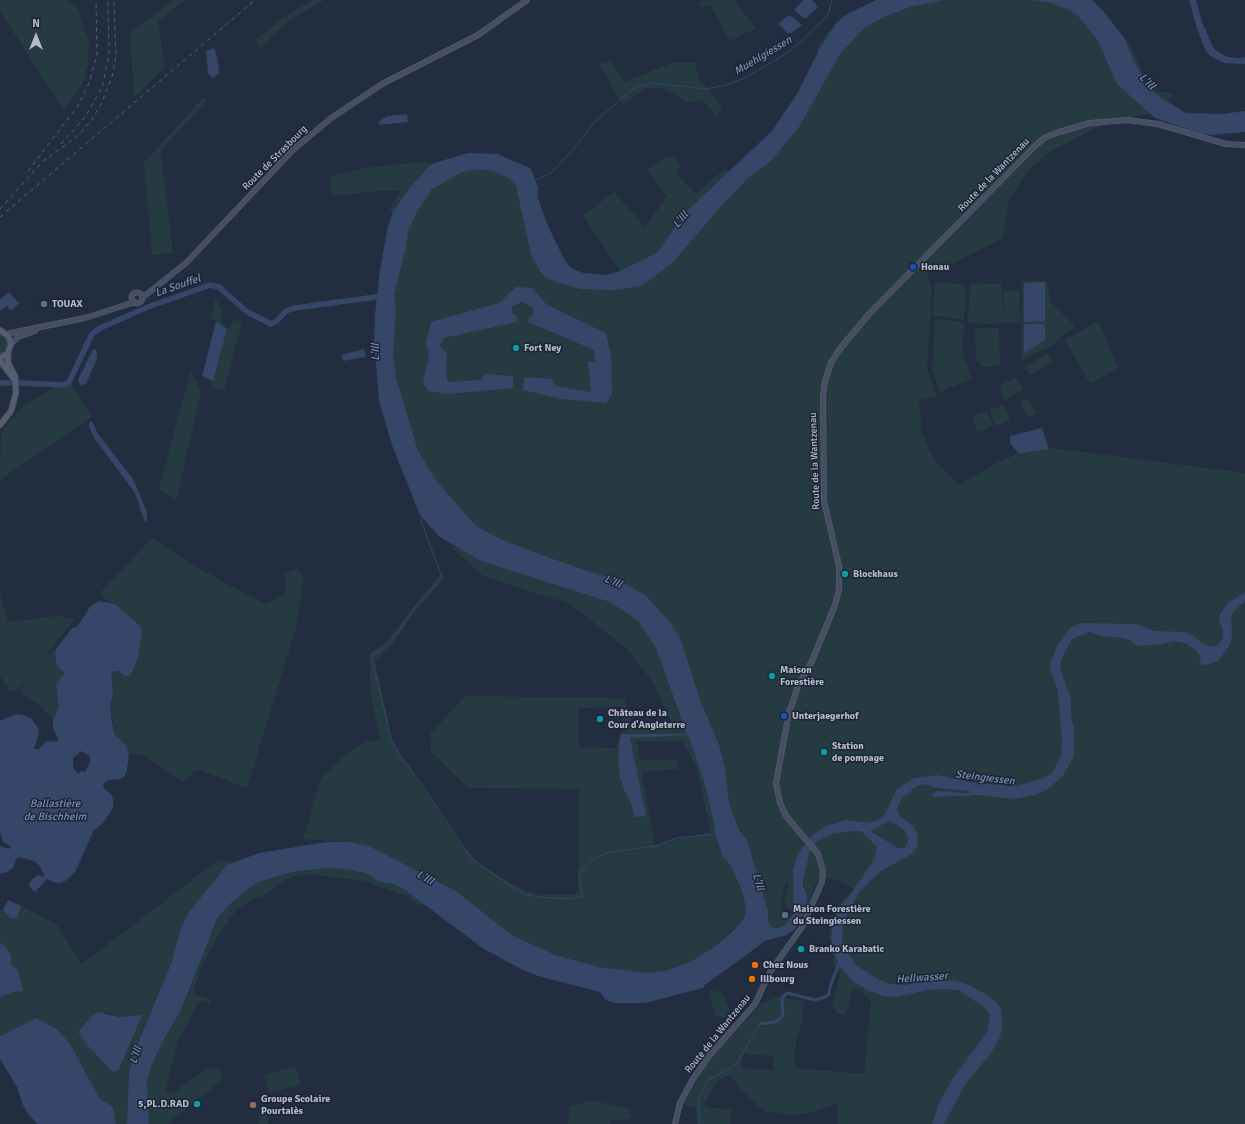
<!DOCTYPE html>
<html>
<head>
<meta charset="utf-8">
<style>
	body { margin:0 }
	#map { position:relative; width:1245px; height:1124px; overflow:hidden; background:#232d40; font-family:Signika,sans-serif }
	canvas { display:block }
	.north { position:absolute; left:16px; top:16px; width:40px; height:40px; -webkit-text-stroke:3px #1c2435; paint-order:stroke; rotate:0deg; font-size:11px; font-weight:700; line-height:16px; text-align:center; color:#b4bacb }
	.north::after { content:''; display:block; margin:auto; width:14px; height:18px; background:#b4bacb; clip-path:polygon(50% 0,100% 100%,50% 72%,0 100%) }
</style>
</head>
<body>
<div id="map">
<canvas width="1245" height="1124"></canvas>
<div class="north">N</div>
</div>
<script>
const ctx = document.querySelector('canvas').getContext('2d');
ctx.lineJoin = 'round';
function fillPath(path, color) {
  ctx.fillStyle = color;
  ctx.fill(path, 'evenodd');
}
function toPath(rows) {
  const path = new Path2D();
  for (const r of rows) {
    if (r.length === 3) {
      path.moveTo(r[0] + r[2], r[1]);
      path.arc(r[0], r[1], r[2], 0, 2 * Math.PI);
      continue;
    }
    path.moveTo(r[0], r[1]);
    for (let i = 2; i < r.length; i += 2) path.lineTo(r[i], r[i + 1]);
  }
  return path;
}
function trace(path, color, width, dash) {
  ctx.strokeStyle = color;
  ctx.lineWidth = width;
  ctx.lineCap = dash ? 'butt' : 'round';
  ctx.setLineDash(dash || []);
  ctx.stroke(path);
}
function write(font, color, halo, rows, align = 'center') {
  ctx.font = font + ' Signika,sans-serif';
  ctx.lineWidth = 3;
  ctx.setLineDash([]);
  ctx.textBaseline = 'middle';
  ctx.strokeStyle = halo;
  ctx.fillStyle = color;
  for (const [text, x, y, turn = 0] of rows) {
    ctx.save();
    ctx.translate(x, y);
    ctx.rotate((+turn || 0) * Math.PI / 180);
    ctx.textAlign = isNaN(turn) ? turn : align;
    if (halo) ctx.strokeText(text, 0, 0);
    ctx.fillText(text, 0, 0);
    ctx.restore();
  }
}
const green = toPath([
	[0,0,67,0,78,9,89,43,88,66,82,84,64,111,0,11],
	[174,0,185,0,158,22,165,67,134,98,130,32],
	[313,0,324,0,288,21,260,48,257,39,284,17],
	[706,0,734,0,756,28,730,41,710,5,700,9,699,2],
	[876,0,1093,0,1130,45,1145,80,1157,91,1175,94,1148,114,1097,125,1108,124,1098,127,1051,151,1028,171,1008,201,1003,238,948,266,932,262,928,277,932,292,927,368,937,397,919,400,922,432,929,450,934,459,959,485,998,462,1015,455,1053,448,1245,473,1245,1124,837,1124,837,1104,811,1113,785,1115,765,1111,752,1101,738,1086,730,1075,721,1079,715,1084,705,1102,705,1107,732,1110,730,1124,697,1124,696,1108,683,1105,704,1066,707,1065,711,1058,761,1004,778,997,804,1001,803,1021,796,1039,795,1068,864,1074,871,1000,854,987,846,1012,844,1014,838,1014,834,1009,833,1003,840,975,833,962,834,956,829,937,831,923,838,905,854,889,841,881,825,878,825,875,821,875,820,879,814,887,807,910,799,915,787,908,785,902,789,880,785,883,781,904,783,911,798,918,786,935,741,921,717,945,690,962,668,970,649,973,599,967,555,955,512,935,456,891,369,846,350,842,303,839,321,778,347,753,366,742,381,740,372,706,369,654,385,643,441,573,444,578,410,618,393,644,375,661,392,741,454,835,480,865,525,891,545,895,574,895,578,890,579,789,468,788,431,752,430,734,465,696,624,698,632,726,672,724,653,682,627,649,570,604,483,576,451,547,456,547,440,537,422,518,436,503,392,402,392,279,419,197,469,165,510,173,517,161,530,169,538,187,538,200,552,236,569,266,581,273,588,275,606,275,620,271,583,215,614,192,645,227,667,196,647,170,667,156,676,159,680,167,676,173,696,193,725,169,728,172,771,132,801,88,819,53,817,50,825,35,836,23,849,13],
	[622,707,623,729,616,748,579,747,578,708],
	[682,741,697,768,711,833,694,835,655,845,642,772,678,769,676,760,640,760,637,742],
	[743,1054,774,1056,773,1070,742,1068],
	[610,61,625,82,674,62,695,63,700,82,708,88,722,108,716,117,703,100,688,103,663,88,645,88,623,105,599,64],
	[205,96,207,100,161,151,173,253,152,255,144,162],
	[422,162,431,164,407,191,393,212,389,209,401,190,378,191,334,196,329,188,332,176,363,168],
	[1022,281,1046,281,1052,303,1075,326,1053,345,1021,360],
	[935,282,961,284,966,289,964,320,932,316],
	[972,283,1001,284,1004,321,995,324,968,323,970,285],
	[1004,290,1019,290,1020,322,1004,323],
	[215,298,222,310,222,323,230,329,233,319,242,323,224,391,210,387,227,329,211,318],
	[935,319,964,322,963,354,972,379,940,391,932,369],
	[1099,321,1118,368,1090,384,1065,340],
	[999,328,1000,365,986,367,981,366,976,358,975,330,980,328],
	[0,332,5,335,9,342,7,351,0,357],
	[1048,353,1053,362,1030,375,1025,367],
	[191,370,201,392,177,499,158,490],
	[1016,377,1023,389,1005,400,999,386],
	[68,379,92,417,0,480,1,432,24,405,56,387],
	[1028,398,1037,413,1029,418,1020,402],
	[1004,405,1010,420,995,426,989,410],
	[987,411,993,426,977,432,972,417],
	[152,538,194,566,265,604,285,595,285,574,298,568,303,579,297,625,247,788,197,769,183,782,144,755,129,753,125,744,115,735,110,706,113,693,111,675,114,671,131,674,138,658,115,604,106,601,101,592],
	[0,593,8,622,57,616,75,619,24,684,14,692,9,690,0,676],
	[55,649,57,667,65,673,56,686,59,707,53,720,40,705,29,699,20,690,45,658],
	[218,860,231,862,216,878,181,927,171,964,134,1053,129,1072,127,1124,116,1124,113,1107,100,1099,70,1044,57,1029,36,1018,0,1036,0,999,2,996,16,991,22,992,23,990,18,969,11,965,11,955,5,946,0,942,0,910,3,910,11,919,17,918,21,906,56,924,82,964],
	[105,1012,119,1017,125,1016,118,1071,113,1072,88,1046,78,1032,92,1016],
	[327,868,347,869,368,874,379,882,394,884,409,893,424,903,419,906,407,896,363,881,307,874,285,879,262,898,255,898,237,909,220,933,202,965,193,994,211,1000,210,1004,202,1001,198,1003,178,1041,165,1093,173,1093,209,1067,220,1070,222,1078,215,1086,167,1124,149,1124,147,1084,151,1066,164,1039,180,1012,219,916,232,902,256,883,292,872],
	[710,989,714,993,718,990,722,992,730,1012,729,1016,725,1018,716,1016,710,998],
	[295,1066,301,1084,270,1093,264,1075],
	[590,1100,630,1109,631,1119,611,1120,611,1124,568,1124,570,1107],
	[260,1108,269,1108,268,1124,259,1124]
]);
const water = toPath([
	[803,0,812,0,818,7,805,19,794,10],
	[876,0,945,0,910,7,884,17,865,27,840,54,799,127,770,162,748,178,723,204,673,262,652,279,640,286,616,290,580,289,556,282,545,277,540,271,531,254,516,186,510,179,494,171,478,169,462,172,432,189,417,212,408,231,406,248,394,295,396,310,393,354,396,378,418,451,438,483,476,526,500,539,533,552,590,572,612,578,631,587,645,595,669,621,681,640,700,700,719,745,725,769,729,803,739,830,747,840,768,911,768,920,770,926,775,929,785,925,794,913,793,871,797,855,812,836,826,826,846,820,867,823,879,820,885,814,897,789,914,778,937,775,974,783,1009,786,1020,785,1044,778,1052,773,1061,755,1062,743,1058,690,1050,669,1050,664,1057,646,1070,628,1080,623,1135,624,1155,631,1184,632,1194,636,1203,644,1214,647,1220,643,1223,637,1223,630,1219,620,1220,614,1228,603,1245,592,1245,601,1234,611,1231,618,1232,636,1230,645,1218,661,1205,665,1199,664,1201,657,1195,649,1185,643,1174,641,1162,644,1140,646,1133,644,1130,640,1124,638,1101,636,1089,632,1072,639,1061,660,1060,669,1071,699,1071,716,1074,728,1074,756,1063,776,1046,790,1035,795,1014,799,978,795,933,797,932,794,937,791,964,793,970,793,970,791,938,788,924,784,917,786,903,797,899,803,897,811,900,816,914,827,918,836,917,846,912,854,881,871,859,892,843,923,842,940,845,949,856,965,879,980,890,984,906,985,930,979,956,981,969,985,987,995,996,1002,1001,1009,1002,1027,1000,1037,991,1053,966,1083,944,1124,932,1124,940,1101,952,1080,987,1032,990,1015,985,1008,959,990,947,989,927,990,896,997,883,996,867,990,852,981,842,969,835,956,831,938,833,926,840,906,853,891,875,858,877,847,861,831,851,831,832,834,817,841,810,851,803,879,803,886,807,896,806,909,794,930,787,935,765,941,705,985,703,988,645,1003,615,1003,606,1000,600,992,538,976,523,970,484,949,409,893,394,884,379,882,368,874,347,869,327,868,292,872,256,883,232,902,218,917,180,1012,164,1039,151,1066,147,1084,149,1124,127,1124,129,1072,134,1053,171,964,181,927,190,911,227,865,259,853,326,842,350,842,369,846,456,891,512,935,555,955,599,967,649,973,668,970,690,962,717,945,734,930,745,917,746,908,742,891,731,865,723,857,715,833,714,823,704,780,688,735,630,738,646,816,635,817,630,801,624,790,620,777,618,760,620,736,622,734,687,734,656,648,639,622,630,615,610,602,481,561,440,537,420,515,392,445,379,400,374,342,375,314,380,270,387,230,393,212,407,191,431,164,468,153,498,154,531,169,538,188,537,196,547,224,565,261,571,268,583,273,606,275,620,271,657,253,685,213,772,131,797,94,820,48,837,22,847,14],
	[889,821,898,825,906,832,908,840,907,845,904,848,898,848,870,831],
	[1029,0,1091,0,1104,12,1125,39,1133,60,1149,88,1157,95,1186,113,1221,114,1245,111,1245,132,1213,135,1199,133,1155,118,1117,84,1097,39,1078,16,1068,9,1048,2],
	[1189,0,1196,0,1202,22,1214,49,1227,57,1239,58,1245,57,1245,64,1224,63,1209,55,1205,49,1198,32],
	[788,15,794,18,802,25,791,33,787,33,779,24],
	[214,48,217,56,219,73,213,78,208,73,206,51],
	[407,114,408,122,379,125,379,121,388,116],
	[1045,282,1045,321,1024,322,1024,283],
	[516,287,532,288,547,305,606,333,611,356,612,394,606,403,561,399,523,390,524,377,552,379,555,386,591,392,588,361,596,362,594,350,528,322,530,316,533,315,534,308,523,302,512,306,512,313,516,316,517,322,443,338,440,346,447,354,446,374,448,382,481,380,485,374,513,376,513,388,447,394,428,391,423,382,429,356,426,343,431,322,499,303],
	[9,292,19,303,11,311,7,306,0,311,0,300],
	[216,322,227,329,213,381,202,376],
	[1024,324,1045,324,1045,340,1024,353],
	[95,349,97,352,97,358,93,368,86,384,80,385,78,380,92,351],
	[364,349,366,357,343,361,341,355],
	[92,421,98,434,133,479,147,512,147,522,145,522,135,493,95,439,89,427,89,423],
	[1042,428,1049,449,1019,454,1010,443,1010,436],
	[100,601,115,604,140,626,142,633,138,658,131,674,129,676,125,676,119,671,114,671,111,675,113,693,110,706,112,723,115,735,125,744,129,753,127,769,125,776,120,779,109,780,104,783,103,787,111,794,113,799,113,808,103,823,94,830,75,872,67,880,60,883,53,882,47,879,35,892,29,886,31,880,38,875,45,877,39,865,34,861,19,857,16,859,13,868,5,873,0,873,0,846,9,849,11,847,3,842,0,832,0,721,16,714,24,715,32,719,38,728,39,733,34,749,39,749,46,741,57,742,58,739,53,728,53,720,59,707,56,686,58,682,65,673,57,667,55,654,56,649,72,628,77,627,90,607,95,603],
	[81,751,90,756,90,762,85,772,81,771,78,774,73,767,73,758],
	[8,900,21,906,17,918,11,919,3,910],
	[0,942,5,946,11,955,11,965,18,969,23,990,22,992,16,991,2,996,0,999],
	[98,1012,119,1017,142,1015,118,1071,113,1072,88,1046,78,1032,92,1016],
	[36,1018,57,1029,70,1044,100,1099,113,1107,116,1124,37,1124,27,1112,23,1105,17,1087,0,1059,0,1036]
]);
const stream = toPath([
	[535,180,551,173,569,154,596,121,630,91,639,86,654,83,705,89,727,85,747,77,787,53,802,40,828,15,832,0],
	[423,517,421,521,442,577,414,609,394,637,383,648,373,655,372,658,391,738,400,756,420,782,472,859,509,885,524,894,538,897,570,899,582,896,579,873,592,860,610,852,656,846,676,838,716,834],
	[700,1124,698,1102,701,1093,709,1079,731,1068,737,1063,760,1024]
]);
const canal = toPath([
	[760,1024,775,1022,781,1018,783,1014,782,998,787,993,815,1000,825,997,829,994,830,987,840,960]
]);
const river = toPath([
	[0,383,13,383],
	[19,383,63,385,69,382,92,334,100,328,148,307,210,285,219,287,247,312,271,324,277,321,286,311,295,308,383,296]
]);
const secondary = toPath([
	[137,298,5.5],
	[142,298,186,263,293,150,330,119,382,84,478,35,527,0],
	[6,334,85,318,135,302],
	[11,344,18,337,35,331],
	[675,1124,680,1103,693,1079,709,1056,755,1004,770,972,802,927,822,882,823,871,818,854,786,816,780,803,776,783,789,712,799,684,812,661,835,605,839,589,839,566,824,501,823,397,825,381,831,363,839,350,869,314,1038,143,1046,137,1059,132,1090,123,1128,120,1158,124,1226,144,1245,145]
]);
const primary = toPath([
	[0,330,8,336,11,344,8,353,0,358],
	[0,361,14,379],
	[0,425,11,411,16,393,15,376,8,363,8,353]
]);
const rail = toPath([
	[61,144,85,117,102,88,109,55,108,0],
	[28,171,77,107,89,83,97,55,96,0],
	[0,209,42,162,79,135,93,118,102,102,112,77,116,56,114,0],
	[0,217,255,0]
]);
const markers = [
	[913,267,4,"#1a4fb4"],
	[44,304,4,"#5c6f8a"],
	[516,348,4,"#0f9aa8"],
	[845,574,4,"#0f9aa8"],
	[772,676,4,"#0f9aa8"],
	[784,716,4,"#1a4fb4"],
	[600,719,4,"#0f9aa8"],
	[824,752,4,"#0f9aa8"],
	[785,915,4,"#5c6f8a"],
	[801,949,4,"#0f9aa8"],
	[755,965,4,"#e8710a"],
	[752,979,4,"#e8710a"],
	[197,1104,4,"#0f9aa8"],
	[253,1105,4,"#8d6e63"]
];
const streetNames = [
	["Route de Strasbourg",275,158,-45],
	["Route de la Wantzenau",994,175,-46],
	["Route de la Wantzenau",815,461,-92],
	["Route de la Wantzenau",718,1034,-51]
];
const poiNames = [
	["Honau",921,267],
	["TOUAX",52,304],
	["Fort Ney",524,348],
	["Blockhaus",853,574],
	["Maison",780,670],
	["Forestière",780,682],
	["Château de la",608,713],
	["Cour d'Angleterre",608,725],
	["Unterjaegerhof",792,716],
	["Station",832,746],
	["de pompage",832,758],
	["Maison Forestière",793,909],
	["du Steingiessen",793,921],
	["Branko Karabatic",809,949],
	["Chez Nous",763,965],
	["Illbourg",760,979],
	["Groupe Scolaire",261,1099],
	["Pourtalès",261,1111],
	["5,PL.D.RAD",189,1104,"right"]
];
const waterNames = [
	["Muehlgiessen",763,56,-31],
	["L'Ill",1147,82,45],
	["L'Ill",681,220,-51],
	["La Souffel",178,286,-19],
	["L'Ill",376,352,-91],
	["L'Ill",613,582,23],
	["Steingiessen",985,778,7],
	["Ballastière",55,804],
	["de Bischheim",55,817],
	["L'Ill",425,878,31],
	["L'Ill",758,882,73],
	["Hellwasser",922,978,-4],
	["L'Ill",136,1055,-72]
];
fillPath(green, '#253b41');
fillPath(water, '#364668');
trace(stream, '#364668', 1);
trace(canal, '#364668', 3);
trace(river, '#364668', 5.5);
trace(secondary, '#555d6e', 6);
trace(primary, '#414859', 7);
trace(secondary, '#454e63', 4.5);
trace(primary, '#555e70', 5);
trace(rail, '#596377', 1, [4, 4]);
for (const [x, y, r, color] of markers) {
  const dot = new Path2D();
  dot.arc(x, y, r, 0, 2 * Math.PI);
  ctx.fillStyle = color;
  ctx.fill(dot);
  trace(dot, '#1c2435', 1.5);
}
write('10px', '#b4bacb', '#1c2435', streetNames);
write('bold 10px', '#b4bacb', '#1c2435', poiNames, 'left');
write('italic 11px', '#7a8db4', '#1c2435', waterNames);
</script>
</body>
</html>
